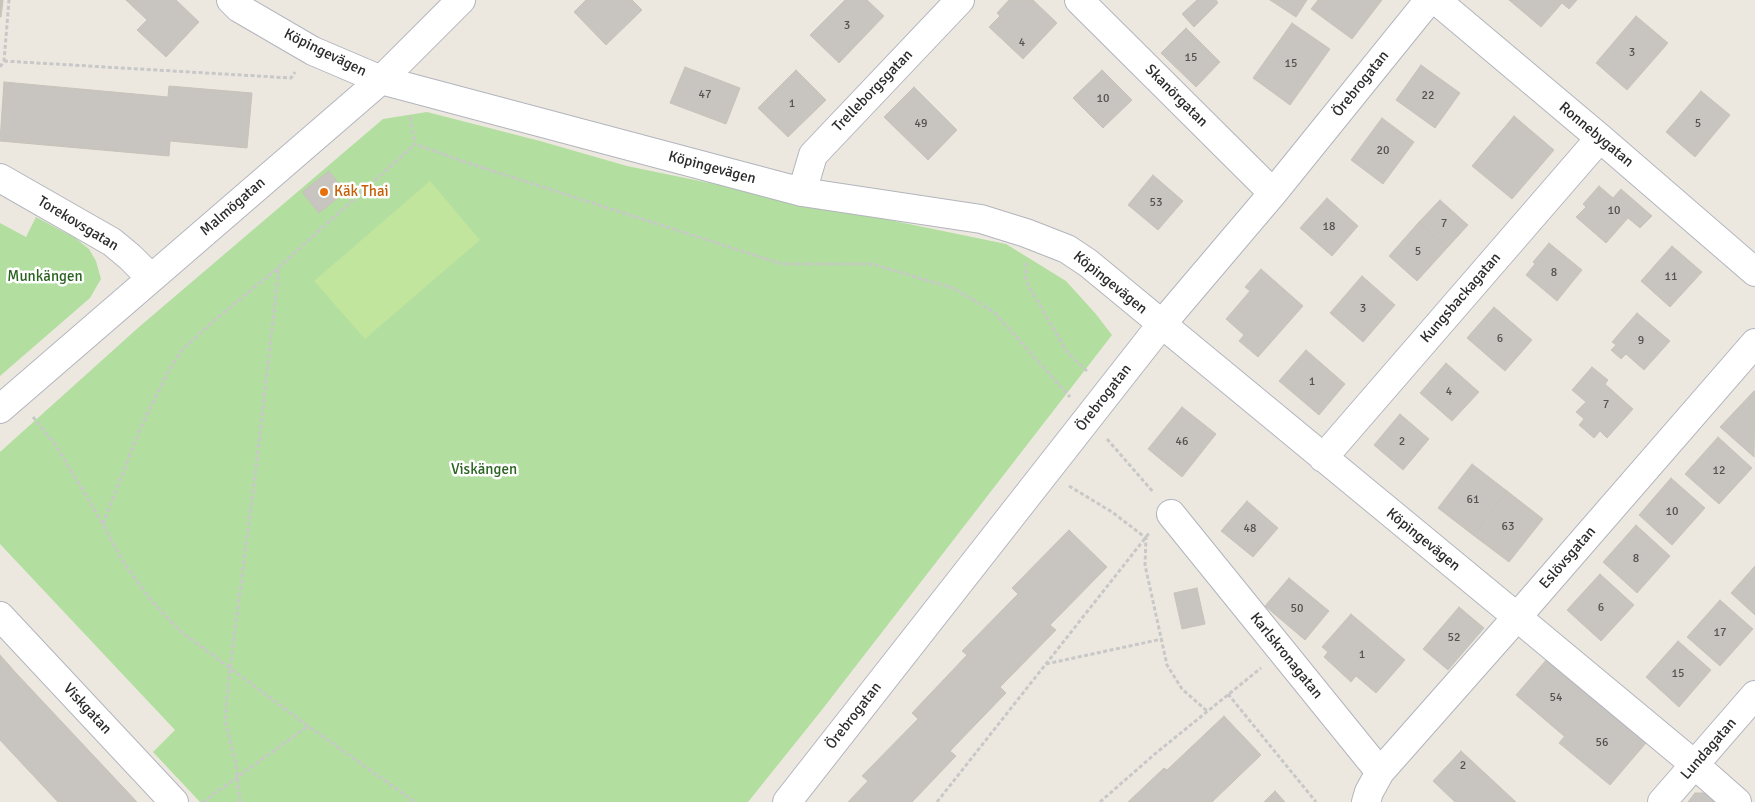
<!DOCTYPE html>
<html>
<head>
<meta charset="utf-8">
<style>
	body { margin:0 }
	canvas { display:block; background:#ece8df }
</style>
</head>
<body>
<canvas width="1755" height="802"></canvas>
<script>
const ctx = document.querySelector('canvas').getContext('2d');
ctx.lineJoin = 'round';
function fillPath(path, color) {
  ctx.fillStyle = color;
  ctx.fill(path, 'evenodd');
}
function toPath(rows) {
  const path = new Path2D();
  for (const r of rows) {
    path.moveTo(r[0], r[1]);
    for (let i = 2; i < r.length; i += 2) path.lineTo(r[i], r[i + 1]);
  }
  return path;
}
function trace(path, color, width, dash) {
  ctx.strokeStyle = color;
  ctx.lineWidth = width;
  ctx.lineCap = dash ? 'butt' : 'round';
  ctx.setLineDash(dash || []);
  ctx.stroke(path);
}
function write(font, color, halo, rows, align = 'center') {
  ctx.font = font + ' Signika,sans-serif';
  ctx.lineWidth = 5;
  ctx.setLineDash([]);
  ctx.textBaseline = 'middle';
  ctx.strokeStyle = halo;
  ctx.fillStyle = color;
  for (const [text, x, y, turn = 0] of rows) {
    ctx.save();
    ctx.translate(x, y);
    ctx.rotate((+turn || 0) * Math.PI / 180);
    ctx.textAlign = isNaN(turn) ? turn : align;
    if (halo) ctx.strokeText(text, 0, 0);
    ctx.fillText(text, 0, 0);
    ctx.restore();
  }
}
const green = toPath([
	[427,112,540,141,627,166,1006,244,1066,281,1095,313,1112,335,821,711,748,802,200,802,153,752,175,730,0,544,0,452,139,327,383,119],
	[36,217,75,238,89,249,96,261,101,279,90,298,0,376,0,223,26,237]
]);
const pitch = toPath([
	[430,181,480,240,365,339,314,281]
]);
const building = toPath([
	[0,0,3,0,1,17,0,17,0,0],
	[126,0,176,0,199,22,166,57,137,30,147,20,126,0],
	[586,0,632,0,642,10,606,45,574,12,586,0],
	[845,0,867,0,884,16,839,63,810,35,845,0],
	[1009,0,1033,0,1057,23,1023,59,989,27,1000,16,997,13,1009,0],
	[1197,0,1216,0,1218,3,1194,27,1182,14,1197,0],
	[1270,0,1307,0,1296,17,1270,0],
	[1318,0,1382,0,1352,39,1311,9,1318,0],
	[1509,0,1577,0,1569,9,1562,3,1541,27,1509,0],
	[1636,16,1668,43,1627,90,1596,63,1636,16],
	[1292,23,1330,49,1290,105,1253,78,1292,23],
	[1186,28,1220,62,1196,87,1161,53,1186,28],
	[1421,65,1460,93,1435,128,1396,100,1421,65],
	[685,67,740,88,726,124,670,103,685,67],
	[796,70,826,100,788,137,758,108,796,70],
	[1102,70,1132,100,1103,128,1073,98,1102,70],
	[4,82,168,97,169,86,252,93,247,148,170,141,169,156,0,141,4,82],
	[914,87,957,130,928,160,884,117,914,87],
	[1701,91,1730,115,1695,157,1666,132,1701,91],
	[1514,116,1554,150,1512,199,1472,166,1514,116],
	[1382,118,1414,142,1383,184,1351,160,1382,118],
	[329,171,345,192,319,213,302,192,329,171],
	[1153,175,1183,201,1158,230,1128,205,1153,175],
	[1599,186,1613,198,1621,189,1652,216,1640,228,1628,218,1606,243,1576,217,1586,207,1583,204,1599,186],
	[1327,198,1358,226,1332,256,1300,228,1327,198],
	[1440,200,1468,225,1447,248,1419,222,1440,200],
	[1419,222,1447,248,1417,281,1389,256,1419,222],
	[1549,243,1582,270,1557,301,1526,275,1535,264,1533,262,1549,243],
	[1672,246,1702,272,1670,307,1641,281,1672,246],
	[1261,269,1303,306,1258,357,1239,341,1244,335,1226,319,1250,291,1245,287,1261,269],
	[1362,276,1395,305,1363,342,1330,313,1362,276],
	[1494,307,1532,340,1505,371,1467,338,1494,307],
	[1637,313,1670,341,1644,370,1626,354,1621,359,1611,350,1616,345,1612,342,1637,313],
	[1306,350,1345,384,1319,415,1279,381,1306,350],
	[1446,363,1479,392,1452,421,1420,393,1446,363],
	[1592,367,1608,380,1605,384,1633,409,1607,438,1600,431,1594,438,1579,425,1584,419,1576,412,1586,402,1572,390,1592,367],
	[1754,391,1755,392,1754,457,1720,427,1754,391],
	[1182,407,1216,434,1182,477,1148,449,1182,407],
	[1400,414,1429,439,1403,470,1374,445,1400,414],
	[1718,437,1752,468,1719,504,1685,474,1718,437],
	[1472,464,1507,491,1473,535,1438,508,1472,464],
	[1671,478,1705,508,1672,545,1639,515,1671,478],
	[1507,491,1543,519,1509,562,1473,535,1507,491],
	[1247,501,1278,528,1253,557,1221,531,1247,501],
	[1636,525,1670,556,1637,593,1603,562,1636,525],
	[1069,530,1107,567,1050,625,1056,630,1000,687,1006,693,950,751,956,756,912,802,848,802,868,781,862,776,918,719,912,713,967,655,962,651,1018,594,1012,588,1069,530],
	[1755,566,1755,615,1731,593,1755,566],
	[1600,574,1634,605,1601,641,1567,610,1600,574],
	[1289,578,1329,611,1305,640,1265,606,1289,578],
	[1197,588,1205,624,1182,629,1174,593,1197,588],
	[1720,600,1753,629,1720,666,1687,637,1720,600],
	[1459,607,1484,628,1448,670,1423,649,1459,607],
	[1351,614,1405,660,1376,693,1356,676,1351,682,1324,657,1328,652,1322,647,1351,614],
	[1678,641,1711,670,1679,707,1646,677,1678,641],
	[0,655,16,673,137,802,58,802,0,740,0,655],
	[1547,659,1595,700,1564,736,1516,695,1547,659],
	[1595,700,1646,743,1610,785,1559,743,1595,700],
	[1224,716,1261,755,1212,802,1128,802,1164,768,1167,770,1224,716],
	[1461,751,1516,802,1455,802,1433,781,1461,751],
	[1275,791,1285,802,1264,802,1275,791],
	[1695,793,1707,793,1717,802,1688,802,1695,793]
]);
const path = toPath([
	[4,61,291,78,295,72],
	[0,67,4,61,9,0],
	[410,117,415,144],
	[1026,263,1026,281,1067,352,1088,372],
	[33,417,55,444,103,524,122,560,150,599,179,630,308,726,415,802],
	[1107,439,1154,493],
	[1069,486,1112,512,1146,538,1145,565,1167,665,1182,689,1207,711],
	[103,524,140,429,168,372,182,350,210,324,279,267,415,144,465,162,782,264,872,264,953,288,994,312,1070,397],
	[1046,664,1162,639],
	[1228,694,1316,802],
	[203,802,308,726],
	[240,802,236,764,225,720,230,668,257,460,279,267],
	[937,802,1150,532],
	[1100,802,1156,753,1261,668]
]);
const street = toPath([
	[231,0,239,8,313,51,381,80,802,192,981,219,1026,233,1067,249,1088,263,1517,617,1695,765,1737,802],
	[1079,0,1273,193],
	[1436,0,1600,138,1755,272],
	[0,178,112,242,130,257,151,278],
	[802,192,813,155,960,0],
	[0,409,381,80,461,0],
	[1323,458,1600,138],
	[1171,514,1380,772,1369,792,1366,802],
	[0,616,174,802],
	[1380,772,1517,617,1755,343],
	[787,802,1161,325,1273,193,1429,0],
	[1662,802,1755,695]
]);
const markers = [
	[324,192,5,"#e8710a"]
];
const numberNames = [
	["3",847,26],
	["4",1022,43],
	["3",1632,53],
	["15",1191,58],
	["15",1291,64],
	["47",705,95],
	["22",1428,96],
	["10",1103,99],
	["1",792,104],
	["49",921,124],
	["5",1698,124],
	["20",1383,151],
	["53",1156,203],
	["10",1614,211],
	["7",1444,224],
	["18",1329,227],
	["5",1418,252],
	["8",1554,273],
	["11",1671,277],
	["3",1363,309],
	["6",1500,339],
	["9",1641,341],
	["1",1312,382],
	["4",1449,392],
	["7",1606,405],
	["46",1182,442],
	["2",1402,442],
	["12",1719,471],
	["61",1473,500],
	["10",1672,512],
	["63",1508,527],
	["48",1250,529],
	["8",1636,559],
	["6",1601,608],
	["50",1297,609],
	["17",1720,633],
	["52",1454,638],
	["1",1362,655],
	["15",1678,674],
	["54",1556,698],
	["56",1602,743],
	["2",1463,766]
];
const streetNames = [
	["Köpingevägen",325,53,26],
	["Örebrogatan",1361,84,-51],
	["Trelleborgsgatan",873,91,-46],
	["Skanörgatan",1176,96,45],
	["Ronnebygatan",1596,135,40],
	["Köpingevägen",712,168,15],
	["Malmögatan",233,207,-41],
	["Torekovsgatan",78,224,31],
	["Köpingevägen",1110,283,39],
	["Kungsbackagatan",1461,298,-49],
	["Örebrogatan",1104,398,-52],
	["Köpingevägen",1423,540,39],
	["Eslövsgatan",1568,558,-49],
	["Karlskronagatan",1286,656,51],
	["Viskgatan",87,709,47],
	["Örebrogatan",854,716,-52],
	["Lundagatan",1709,749,-49]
];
const foodNames = [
	["Käk Thai",334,192]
];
const parkNames = [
	["Munkängen",45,277],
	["Viskängen",484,470]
];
fillPath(green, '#b2dea0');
fillPath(pitch, '#c2e59d');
fillPath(building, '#c8c4bf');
trace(building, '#c8c3b9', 1);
trace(street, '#b3b5be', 30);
trace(path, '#c8c8c8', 3, [4, 2.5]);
trace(street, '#fff', 28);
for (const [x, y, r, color] of markers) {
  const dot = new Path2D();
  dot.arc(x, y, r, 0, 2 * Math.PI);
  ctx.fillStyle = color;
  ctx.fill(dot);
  trace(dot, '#fff', 2);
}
write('12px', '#535251', null, numberNames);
write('15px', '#2c2c2c', '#fff', streetNames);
write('15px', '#c56008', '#fff', foodNames, 'left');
write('15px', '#2a6420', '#fff', parkNames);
</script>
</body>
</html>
